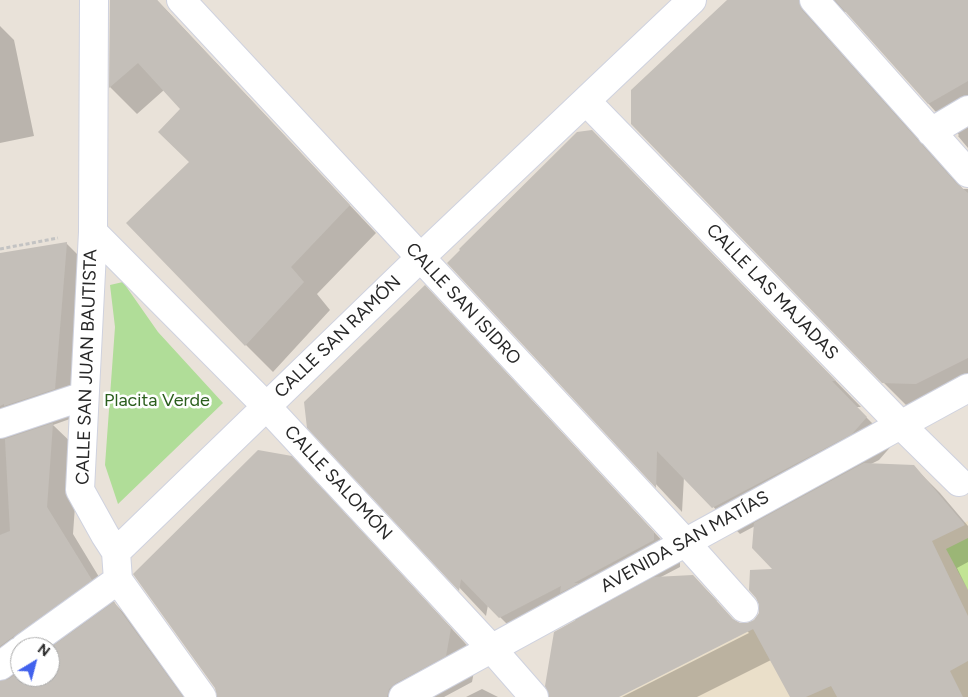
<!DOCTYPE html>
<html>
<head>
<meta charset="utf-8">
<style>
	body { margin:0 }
	#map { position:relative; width:968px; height:697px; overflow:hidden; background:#e9e2d9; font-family:Figtree,sans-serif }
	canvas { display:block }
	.north { position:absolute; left:10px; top:637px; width:50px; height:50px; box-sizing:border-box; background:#fff; border:1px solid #a9a9a9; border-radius:50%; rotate:37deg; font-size:14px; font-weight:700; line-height:20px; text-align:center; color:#272727 }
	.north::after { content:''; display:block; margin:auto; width:18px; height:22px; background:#4262ed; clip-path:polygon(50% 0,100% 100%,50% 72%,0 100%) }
</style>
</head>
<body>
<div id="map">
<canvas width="968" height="697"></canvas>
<div class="north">N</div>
</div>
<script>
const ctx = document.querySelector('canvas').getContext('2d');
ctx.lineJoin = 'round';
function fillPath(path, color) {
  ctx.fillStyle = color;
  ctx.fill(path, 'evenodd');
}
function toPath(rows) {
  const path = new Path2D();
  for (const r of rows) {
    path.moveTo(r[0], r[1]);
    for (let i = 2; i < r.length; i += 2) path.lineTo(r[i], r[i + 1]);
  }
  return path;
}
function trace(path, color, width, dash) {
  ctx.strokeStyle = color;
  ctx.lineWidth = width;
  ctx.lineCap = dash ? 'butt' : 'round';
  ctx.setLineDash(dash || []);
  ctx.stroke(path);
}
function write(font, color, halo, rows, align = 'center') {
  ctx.font = font + ' Figtree,sans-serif';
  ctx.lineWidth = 5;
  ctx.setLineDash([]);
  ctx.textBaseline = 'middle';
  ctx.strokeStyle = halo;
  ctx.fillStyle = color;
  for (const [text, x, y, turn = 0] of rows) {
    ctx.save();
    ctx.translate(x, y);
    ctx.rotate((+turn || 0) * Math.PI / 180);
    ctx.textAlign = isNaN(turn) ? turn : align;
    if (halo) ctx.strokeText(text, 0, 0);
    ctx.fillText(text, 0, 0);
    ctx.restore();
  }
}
const education = toPath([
	[968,521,968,697,619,697,755,628]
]);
const green = toPath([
	[123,282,158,332,223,403,118,504,105,465,115,327,110,285]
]);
const pitch = toPath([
	[968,538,968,590,946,549]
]);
const shadow = toPath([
	[111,0,157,0,376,233,317,294,330,310,273,372,246,345,190,162,182,109,164,90,137,114,110,87],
	[729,0,968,0,968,148,958,136,959,135,935,111,847,12,838,11,825,30,828,38,963,189,968,189,968,398,910,409,883,382],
	[0,26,14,40,34,136,0,143],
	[619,158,861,407,856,407,893,444,879,460,871,464,913,466,940,493,968,526,968,562,957,568,968,590,968,697,792,697,771,660,697,697,622,697,749,633,747,631,617,697,550,697,576,622,575,620,527,644,488,605,486,616,309,427,451,313,680,560,680,567,659,578,693,576,717,601,715,601,736,624,748,624,756,620,760,613,775,570,755,526,740,534,684,477,682,512,449,263],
	[66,243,92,269,81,415,53,425,79,450,73,534,116,605,141,630,189,697,0,697,0,254],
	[20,647,50,647,50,677,20,677],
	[318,484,477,656,472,682,444,697,219,697],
	[482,689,498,697,466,697]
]);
const building = toPath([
	[110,0,157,0,350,205,291,267,304,282,245,346,126,223,189,162,158,132,180,109,138,63,109,88],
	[727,0,799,0,802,10,956,183,968,193,968,358,916,384,882,383,631,124,631,90],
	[835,0,968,0,968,81,928,104],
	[592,130,836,381,832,381,867,417,852,434,712,508,657,451,656,488,447,263,460,250,459,249,577,132],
	[67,242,55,389,4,406,4,404,0,406,0,253],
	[425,285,654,532,654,540,574,583,579,583,560,593,561,586,499,618,461,579,459,591,307,428,304,402],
	[53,423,47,507,92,580,0,646,0,535,10,531,5,439],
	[258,450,292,456,451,628,446,656,396,683,389,689,387,697,217,697,215,688,133,574],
	[864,463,914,465,965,525,932,541,968,616,968,661,950,671,963,697,837,697,831,686,806,697,790,697,753,629,619,697,549,697,545,686,554,632,654,577,693,575,733,619,740,623,747,623,754,620,759,613,759,605,756,598,749,590,750,570,772,569,752,548,754,523],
	[114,602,183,697,0,697,0,681,9,679,20,671,20,677,50,677,50,648]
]);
const path = toPath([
	[0,249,58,238]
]);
const minor = toPath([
	[94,0,93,232,80,490,105,535,116,552,118,580,202,697],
	[181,0,685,542,744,608],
	[814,0,968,173],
	[586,101,901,425,959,482],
	[931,132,968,110],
	[93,232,266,406,492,649,534,697],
	[0,424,84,396],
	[116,552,420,258,692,0],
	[25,647,118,580],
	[0,666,20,651],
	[403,697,968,388]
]);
const streetNames = [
	["CALLE LAS MAJADAS",772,292,46],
	["CALLE SAN ISIDRO",463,304,47],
	["CALLE SAN RAMÓN",338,337,-44],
	["CALLE SAN JUAN BAUTISTA",87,367,-88],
	["CALLE SALOMÓN",338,483,47],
	["AVENIDA SAN MATÍAS",685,542,-29]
];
const parkNames = [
	["Placita Verde",157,401]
];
fillPath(education, '#eadfc9');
fillPath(green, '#b0dd98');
fillPath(pitch, '#c2e494');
fillPath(shadow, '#0003');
fillPath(building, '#c4bfb9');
trace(minor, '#cfd2df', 30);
trace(path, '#c3c3c3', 3, [4, 2.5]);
trace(minor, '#fff', 28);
write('18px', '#272727', '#fff', streetNames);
write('18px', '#2b5e1d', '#fff', parkNames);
</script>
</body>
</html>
